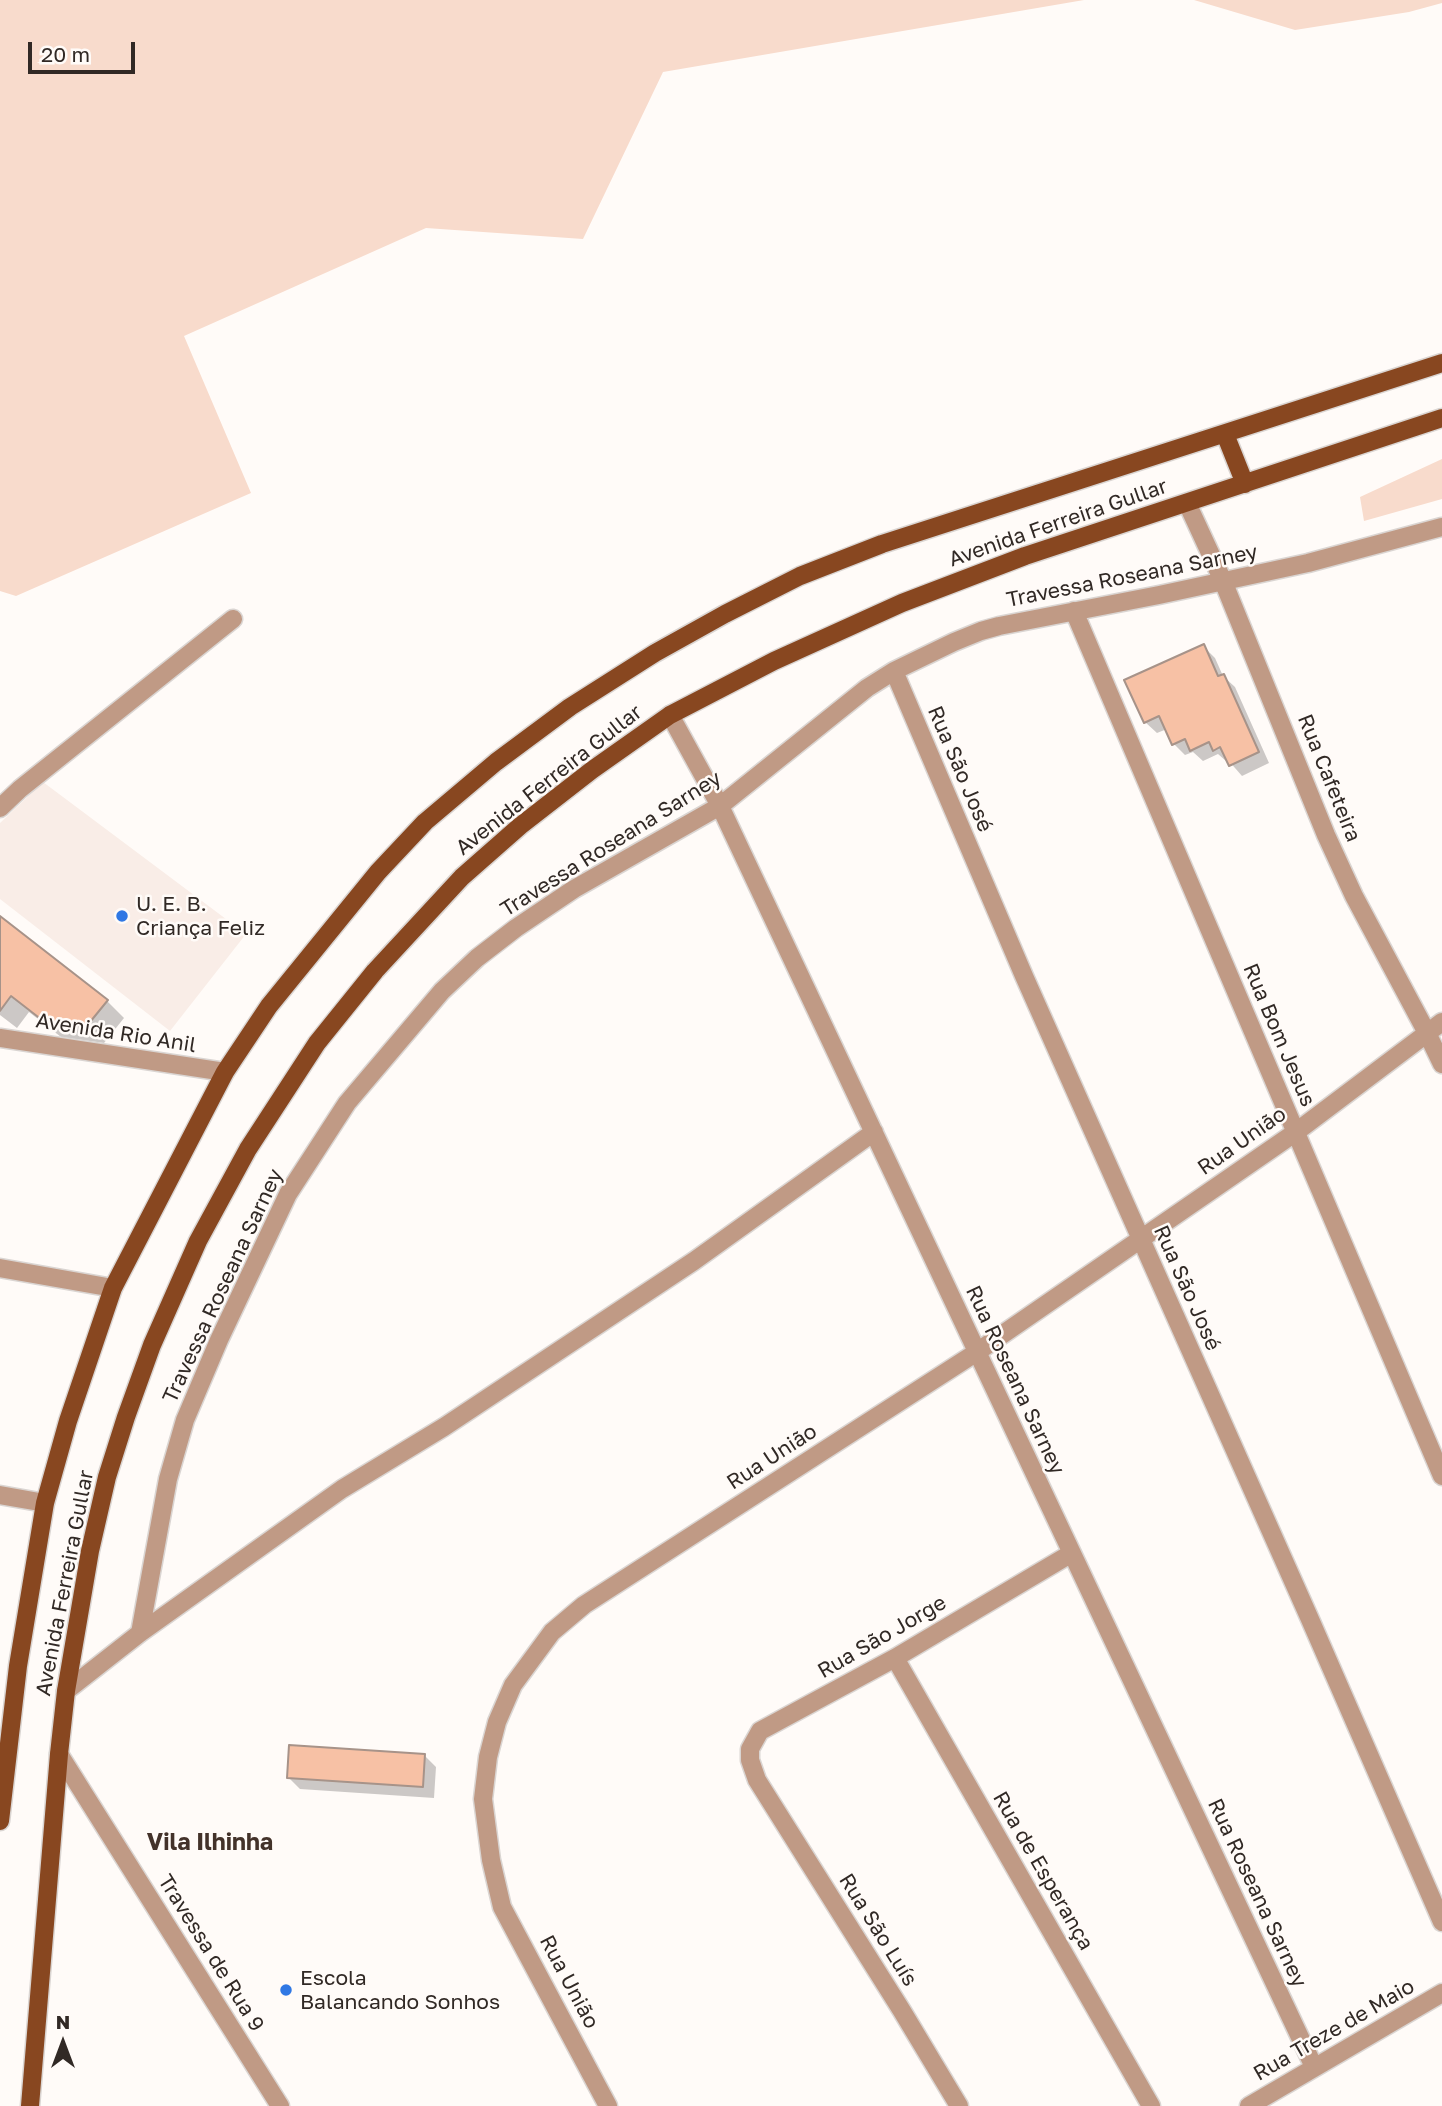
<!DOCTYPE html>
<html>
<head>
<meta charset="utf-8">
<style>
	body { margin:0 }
	#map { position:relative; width:1442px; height:2106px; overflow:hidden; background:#fffbf8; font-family:"Golos Text",sans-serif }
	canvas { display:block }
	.north { position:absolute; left:28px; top:2008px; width:70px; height:70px; -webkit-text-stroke:5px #fffbf8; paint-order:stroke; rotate:0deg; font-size:19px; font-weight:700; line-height:28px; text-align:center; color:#312925 }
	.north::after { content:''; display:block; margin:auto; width:24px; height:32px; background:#312925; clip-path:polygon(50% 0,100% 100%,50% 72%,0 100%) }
	.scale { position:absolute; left:28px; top:42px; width:107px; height:32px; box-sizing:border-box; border:4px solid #312925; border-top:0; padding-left:9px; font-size:21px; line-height:24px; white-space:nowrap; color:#312925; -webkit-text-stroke:5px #fffbf8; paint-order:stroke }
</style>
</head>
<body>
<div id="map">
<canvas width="1442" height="2106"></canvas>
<div class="north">N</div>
<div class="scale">20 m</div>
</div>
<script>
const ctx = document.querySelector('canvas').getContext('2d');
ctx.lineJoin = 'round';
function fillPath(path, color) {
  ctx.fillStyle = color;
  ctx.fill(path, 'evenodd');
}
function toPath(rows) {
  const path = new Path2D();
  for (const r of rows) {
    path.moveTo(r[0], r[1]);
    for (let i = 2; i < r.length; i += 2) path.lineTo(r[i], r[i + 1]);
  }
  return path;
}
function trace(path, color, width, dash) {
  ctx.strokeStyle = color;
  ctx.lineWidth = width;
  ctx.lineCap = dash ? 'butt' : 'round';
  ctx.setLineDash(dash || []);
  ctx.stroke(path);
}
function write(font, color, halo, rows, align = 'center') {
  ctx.font = font + ' "Golos Text",sans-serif';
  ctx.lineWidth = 5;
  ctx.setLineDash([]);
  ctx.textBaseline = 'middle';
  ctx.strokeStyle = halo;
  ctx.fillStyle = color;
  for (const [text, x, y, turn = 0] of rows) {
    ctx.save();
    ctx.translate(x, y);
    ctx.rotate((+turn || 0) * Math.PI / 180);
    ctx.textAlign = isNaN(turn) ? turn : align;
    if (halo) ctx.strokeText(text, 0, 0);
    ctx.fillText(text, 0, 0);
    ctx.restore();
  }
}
const built = toPath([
	[43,782,246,934,170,1031,0,899,0,823]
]);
const green = toPath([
	[0,0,1084,0,663,72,583,239,426,228,184,336,251,493,16,596,0,591],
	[1194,0,1442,0,1442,3,1409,12,1295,30],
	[1442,459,1442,499,1364,521,1360,497]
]);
const shadow = toPath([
	[1203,646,1215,658,1223,676,1235,687,1269,763,1242,776,1228,760,1226,761,1218,754,1203,761,1193,752,1185,755,1174,744,1167,729,1157,733,1145,722],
	[0,918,107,1001,124,1018,104,1043,61,1037,29,1012,17,1028,0,1015],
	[425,1756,436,1767,434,1798,300,1789,288,1777]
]);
const building = toPath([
	[1204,644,1218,676,1224,674,1259,752,1229,766,1220,747,1213,751,1209,742,1190,751,1185,739,1172,745,1159,716,1144,723,1124,680,1204,644],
	[0,916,108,1000,86,1027,42,1020,11,996,0,1011,0,916],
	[289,1745,425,1754,423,1787,287,1778,289,1745]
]);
const minor = toPath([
	[1187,503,1223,581,1326,835,1354,896,1427,1033,1442,1064],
	[1074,611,1442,1476],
	[894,671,1024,976,1309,1617,1442,1922],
	[670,715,720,806,1314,2067],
	[0,808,20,789,233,619],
	[0,1038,225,1072],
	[0,1268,113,1288],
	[0,1495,45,1503],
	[140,1633,168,1479,185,1420,219,1340,288,1194,347,1103,442,991,477,958,516,928,574,889,720,806,867,688,894,671,954,642,981,631,999,626,1159,595,1308,563,1442,527],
	[895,1658,1151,2106],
	[66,1691,140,1633,342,1489,444,1427,694,1261,874,1132],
	[59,1754,280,2106],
	[608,2106,502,1907,491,1860,483,1799,488,1757,497,1722,513,1685,552,1632,584,1605,977,1352,1296,1132,1442,1022],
	[959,2106,902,2011,757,1780,750,1760,750,1749,760,1731,895,1658,1072,1553],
	[1249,2106,1442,1993]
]);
const major = toPath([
	[1225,434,1245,484],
	[0,1821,18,1666,45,1503,68,1421,113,1288,225,1072,269,1006,378,872,425,822,496,762,570,707,655,653,725,614,800,576,882,544,1442,363],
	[30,2106,59,1754,66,1691,90,1551,107,1477,126,1417,152,1345,198,1241,248,1149,317,1043,375,971,462,877,520,826,592,770,670,715,774,661,902,603,1025,556,1442,418]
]);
const markers = [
	[122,916,7,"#3078e4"],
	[286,1990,7,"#3078e4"]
];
const streetNames = [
	["Avenida Ferreira Gullar",1058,523,-19],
	["Travessa Roseana Sarney",1132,576,-11],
	["Rua São José",960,769,67],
	["Rua Cafeteira",1329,778,68],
	["Avenida Ferreira Gullar",549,780,-38],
	["Travessa Roseana Sarney",611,844,-32],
	["Avenida Rio Anil",116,1033,9],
	["Rua Bom Jesus",1279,1035,67],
	["Rua União",1242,1141,-35],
	["Travessa Roseana Sarney",223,1286,-65],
	["Rua São José",1187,1288,66],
	["Rua Roseana Sarney",1015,1380,65],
	["Rua União",772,1457,-33],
	["Avenida Ferreira Gullar",65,1583,-79],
	["Rua São Jorge",882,1637,-30],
	["Rua de Esperança",1043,1871,60],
	["Rua Roseana Sarney",1257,1893,65],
	["Rua São Luís",878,1930,58],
	["Travessa de Rua 9",211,1953,58],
	["Rua União",569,1982,62],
	["Rua Treze de Maio",1334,2030,-30]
];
const poiNames = [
	["U. E. B.",136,904],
	["Criança Feliz",136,928],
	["Escola",300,1978],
	["Balancando Sonhos",300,2002]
];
const neighbourhoodNames = [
	["Vila Ilhinha",210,1843]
];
fillPath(built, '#f9ede7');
fillPath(green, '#f8dbcc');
fillPath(shadow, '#0003');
fillPath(building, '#f7c1a5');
trace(building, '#a79389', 2);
trace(minor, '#dad5d2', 21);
trace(major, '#dad5d2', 21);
trace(minor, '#c09a85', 18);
trace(major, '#884720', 18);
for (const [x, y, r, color] of markers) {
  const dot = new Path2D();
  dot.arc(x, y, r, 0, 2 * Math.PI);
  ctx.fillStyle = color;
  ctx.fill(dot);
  trace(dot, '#fffbf8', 2.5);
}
write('21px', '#312925', '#fffbf8', streetNames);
write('21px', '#312925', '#fffbf8', poiNames, 'left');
write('bold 23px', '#43322a', '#fffbf8', neighbourhoodNames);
</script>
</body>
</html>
